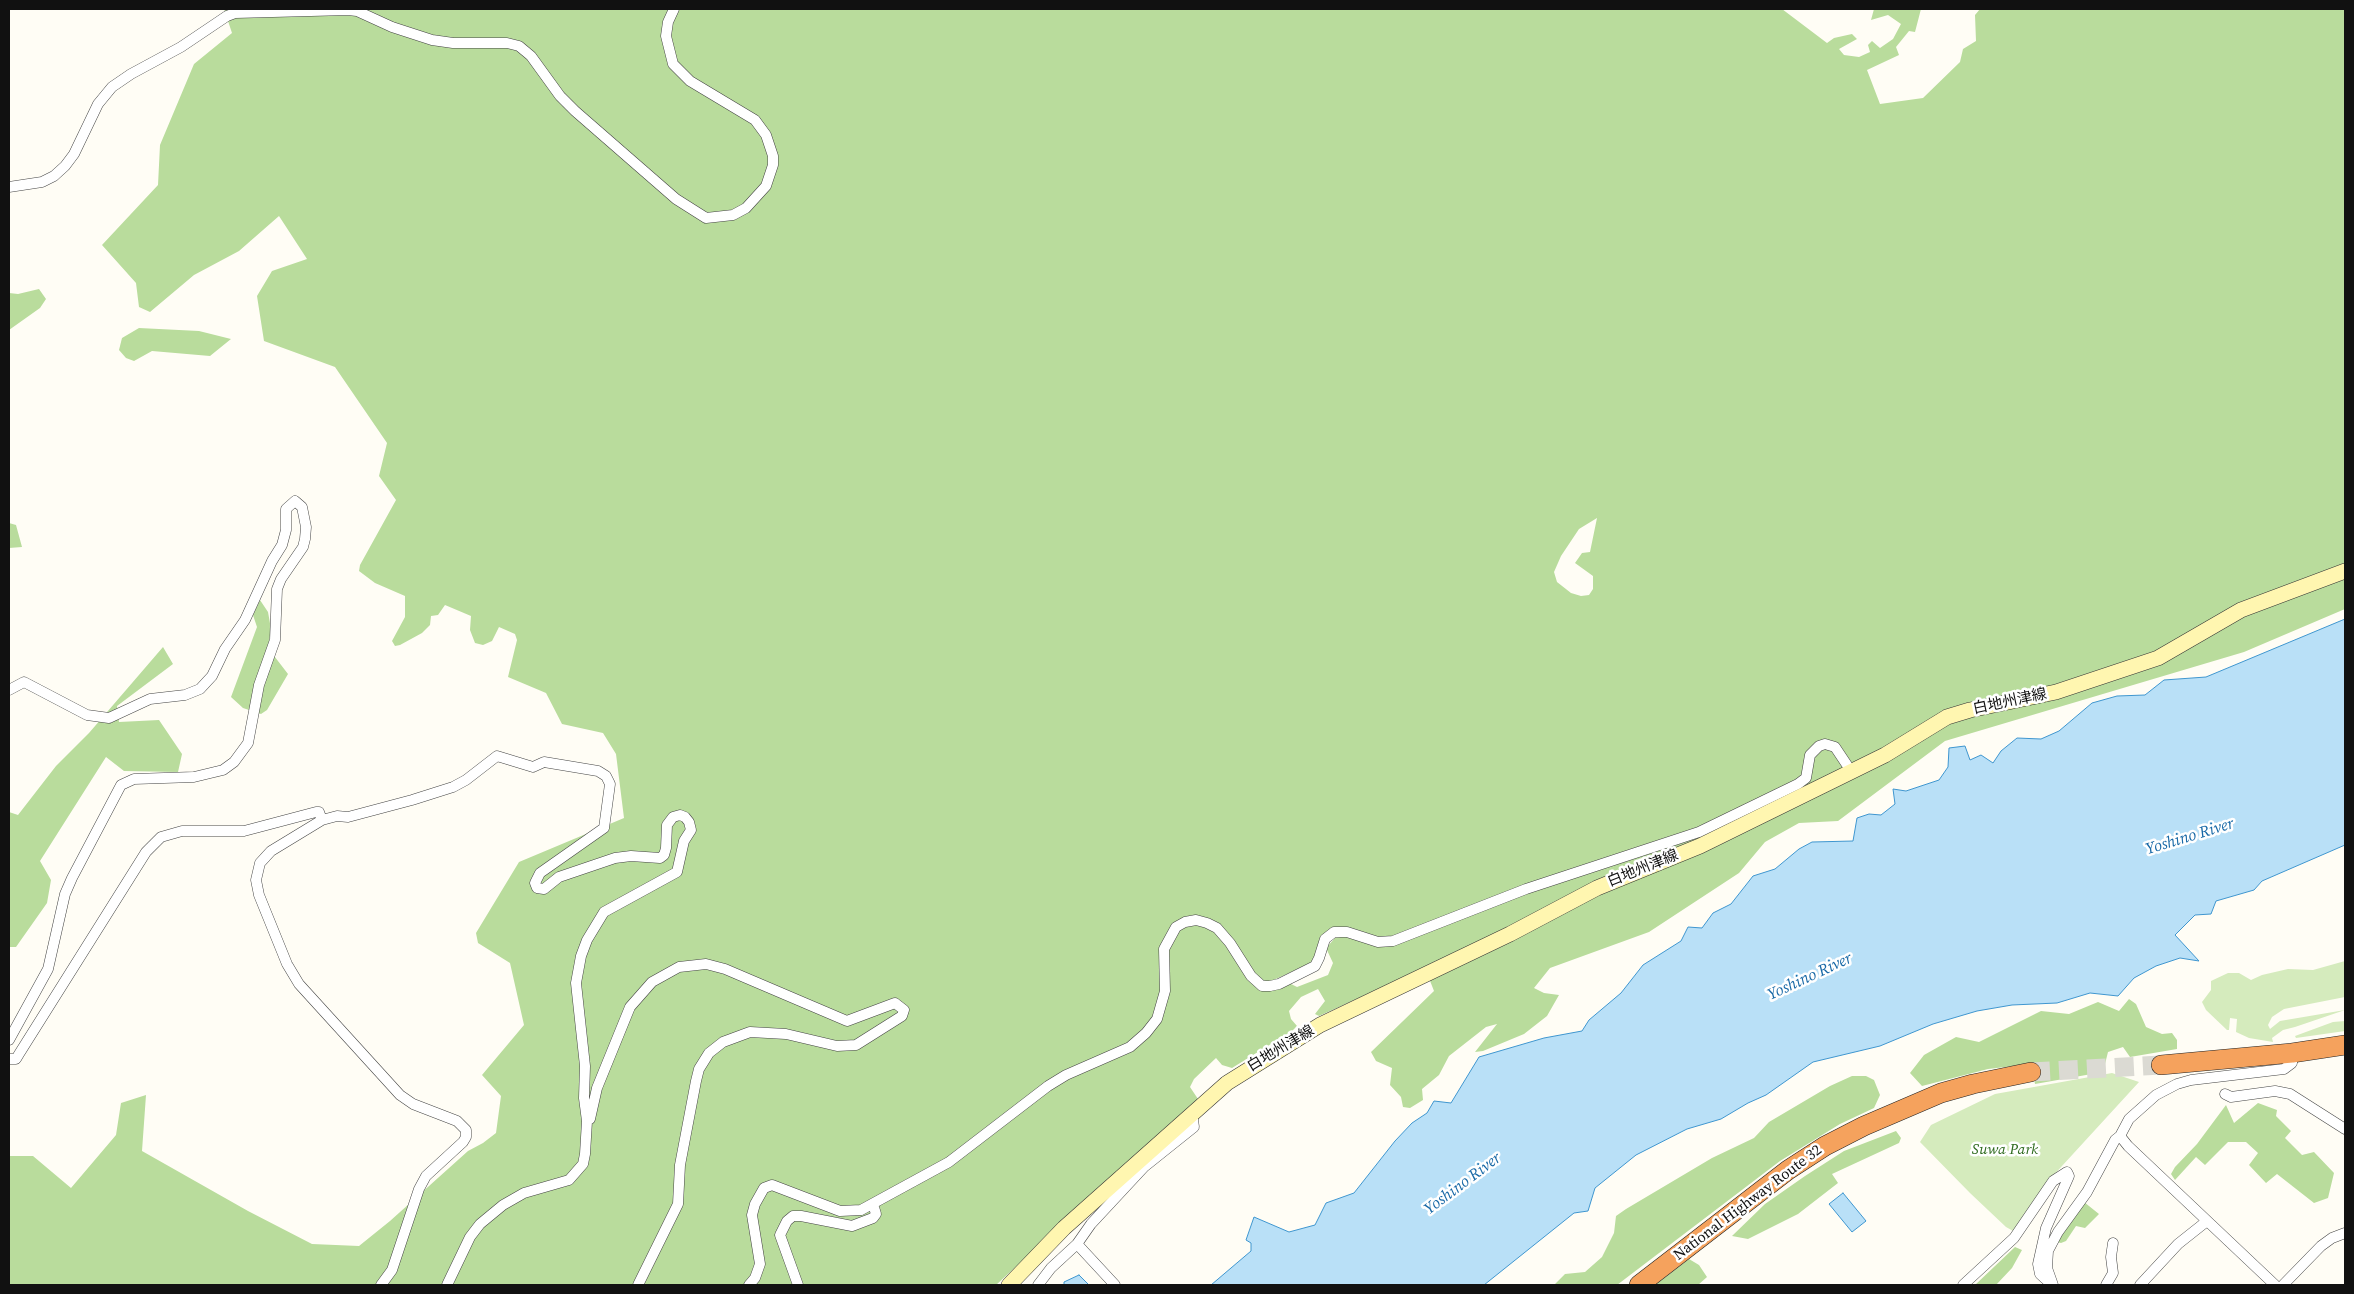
<!DOCTYPE html>
<html>
<head>
<meta charset="utf-8">
<style>
	body { margin:0 }
	#map { position:relative; width:2354px; height:1294px; overflow:hidden; background:#fffdf5; font-family:"Source Serif 4",serif }
	canvas { display:block }
	.frame { position:absolute; inset:0; border:10px solid #111; pointer-events:none }
</style>
</head>
<body>
<div id="map">
<canvas width="2354" height="1294"></canvas>
<div class="frame"></div>
</div>
<script>
const ctx = document.querySelector('canvas').getContext('2d');
ctx.lineJoin = 'round';
function fillPath(path, color) {
  ctx.fillStyle = color;
  ctx.fill(path, 'evenodd');
}
function toPath(rows) {
  const path = new Path2D();
  for (const r of rows) {
    path.moveTo(r[0], r[1]);
    for (let i = 2; i < r.length; i += 2) path.lineTo(r[i], r[i + 1]);
  }
  return path;
}
function trace(path, color, width, dash) {
  ctx.strokeStyle = color;
  ctx.lineWidth = width;
  ctx.lineCap = dash ? 'butt' : 'round';
  ctx.setLineDash(dash || []);
  ctx.stroke(path);
}
function write(font, color, halo, rows, align = 'center') {
  ctx.font = font + ' "Source Serif 4","Noto Sans JP",serif';
  ctx.lineWidth = 5;
  ctx.setLineDash([]);
  ctx.textBaseline = 'middle';
  ctx.strokeStyle = halo;
  ctx.fillStyle = color;
  for (const [text, x, y, turn = 0] of rows) {
    ctx.save();
    ctx.translate(x, y);
    ctx.rotate((+turn || 0) * Math.PI / 180);
    ctx.textAlign = isNaN(turn) ? turn : align;
    if (halo) ctx.strokeText(text, 0, 0);
    ctx.fillText(text, 0, 0);
    ctx.restore();
  }
}
const green = toPath([
	[2345,961,2345,997,2284,1009,2272,1017,2268,1025,2270,1029,2280,1021,2345,1010,2295,1027,2283,1030,2272,1038,2273,1042,2249,1038,2236,1032,2237,1019,2230,1018,2229,1030,2227,1030,2206,1010,2202,1002,2211,990,2211,981,2228,973,2239,973,2251,980,2262,975,2288,969,2313,970],
	[2345,1021,2345,1031,2296,1038,2295,1036,2333,1022],
	[2112,1073,2139,1082,2051,1178,2015,1232,2006,1227,1970,1193,1920,1142,1931,1125,1995,1094]
]);
const forest = toPath([
	[224,9,1782,9,1827,43,1834,38,1852,34,1857,39,1839,49,1844,55,1859,57,1870,52,1868,45,1872,41,1880,48,1893,39,1901,24,1888,15,1871,20,1874,9,1921,9,1915,32,1909,31,1896,47,1899,55,1867,70,1880,104,1923,98,1960,62,1963,49,1976,41,1975,15,1980,9,2345,9,2345,609,2244,652,1945,741,1838,821,1799,823,1765,842,1739,873,1649,932,1550,968,1534,988,1544,993,1559,995,1547,1016,1524,1034,1483,1051,1475,1052,1497,1024,1486,1027,1449,1056,1439,1075,1422,1089,1423,1100,1410,1108,1403,1107,1401,1097,1390,1085,1392,1068,1376,1061,1371,1052,1434,991,1425,968,1319,1016,1315,1014,1325,1001,1318,989,1301,997,1289,1011,1291,1019,1297,1026,1292,1031,1232,1068,1222,1065,1216,1058,1194,1079,1190,1087,1198,1099,996,1285,9,1285,9,1156,33,1156,71,1188,116,1135,121,1103,146,1095,142,1151,248,1211,312,1244,359,1246,390,1221,468,1151,483,1143,496,1133,501,1096,482,1075,524,1025,510,963,478,943,476,933,519,862,624,818,616,754,603,733,562,724,546,693,508,677,517,640,515,634,499,627,492,641,483,645,475,643,470,630,471,616,445,605,438,615,431,616,430,625,422,633,400,645,395,646,392,641,405,617,405,596,375,583,359,571,360,565,396,500,379,476,387,443,335,367,264,341,257,296,272,271,307,259,279,216,239,251,194,275,150,312,139,307,136,283,102,245,158,185,160,145,194,64,232,33],
	[1597,518,1590,552,1582,553,1575,563,1593,576,1593,589,1589,595,1581,596,1571,593,1557,582,1554,572,1561,556,1579,529],
	[1328,931,1347,936,1335,938,1326,948,1333,963,1328,975,1297,987,1289,983,1256,985,1260,979,1269,982,1309,964,1315,959,1320,937],
	[39,289,46,299,40,308,9,330,9,293,18,294],
	[139,328,199,331,231,339,210,356,152,351,134,361,126,358,119,350,122,338],
	[9,523,16,525,22,547,9,548],
	[260,600,268,612,271,629,268,648,288,674,267,710,261,714,243,708,231,697,257,627,253,615],
	[163,647,173,664,117,706,119,722,159,720,182,754,178,772,124,771,106,757,40,861,51,880,47,903,16,947,9,947,9,812,18,815,56,766,89,733],
	[2129,999,2136,1004,2146,1027,2162,1034,2172,1033,2177,1040,2177,1049,2130,1057,2123,1047,2108,1052,2103,1072,2035,1084,2031,1064,1988,1069,1922,1086,1910,1073,1924,1055,1956,1037,1979,1042,2041,1011,2069,1014,2098,1002,2119,1011],
	[1852,1076,1866,1076,1874,1080,1880,1095,1874,1108,1840,1124,1780,1161,1617,1285,1554,1285,1565,1274,1585,1272,1602,1257,1614,1233,1616,1216,1626,1209,1712,1158,1754,1138,1769,1122,1830,1086],
	[2258,1103,2277,1110,2276,1116,2291,1131,2285,1138,2302,1155,2314,1152,2334,1173,2328,1198,2314,1203,2277,1174,2266,1183,2249,1165,2258,1153,2246,1142,2228,1142,2205,1165,2196,1157,2175,1180,2171,1174,2175,1167,2197,1144,2226,1105,2234,1123],
	[1896,1131,1901,1138,1899,1143,1832,1174,1838,1183,1798,1214,1748,1239,1732,1236,1765,1204,1805,1176,1844,1151],
	[2084,1202,2099,1214,2085,1228,2076,1226,2066,1241,2061,1243,2057,1242],
	[2015,1247,2022,1250,2012,1268,1996,1285,1975,1285],
	[1689,1259,1699,1265,1707,1277,1698,1285,1655,1285]
]);
const water = toPath([
	[2345,619,2345,845,2262,881,2254,890,2216,901,2211,914,2195,915,2175,935,2199,961,2180,958,2156,966,2134,978,2118,996,2090,993,2057,1003,2012,1005,1977,1011,1933,1024,1880,1046,1813,1062,1766,1095,1748,1103,1721,1119,1687,1129,1636,1155,1595,1188,1588,1211,1574,1213,1484,1285,1211,1285,1251,1251,1251,1243,1246,1240,1254,1217,1289,1232,1315,1225,1326,1203,1354,1193,1395,1141,1412,1123,1427,1113,1434,1101,1451,1103,1479,1057,1544,1038,1582,1031,1589,1020,1621,993,1643,965,1681,941,1688,927,1702,928,1713,913,1731,904,1753,876,1775,869,1799,849,1812,842,1853,841,1857,818,1869,814,1881,815,1895,804,1893,789,1906,791,1939,780,1948,767,1949,748,1965,746,1970,760,1981,755,1993,763,2001,751,2017,738,2041,739,2059,731,2092,703,2117,696,2145,695,2164,680,2206,677,2345,619],
	[1843,1193,1866,1221,1852,1232,1829,1204,1843,1193],
	[1079,1275,1089,1285,1064,1285,1064,1282,1079,1275]
]);
const highwayTunnel = toPath([
	[2031,1072,2161,1065]
]);
const street = toPath([
	[9,187,42,182,54,176,65,166,74,154,98,104,112,87,131,74,181,47,227,16,235,13,348,10,357,11,392,27,432,40,453,43,507,43,519,46,531,56,560,96,575,111,676,199,706,218,733,215,746,208,766,186,773,165,773,156,766,135,755,120,690,81,673,64,666,36,668,22,674,9],
	[9,690,24,682,87,715,109,718,150,699,185,695,200,689,212,676,225,649,245,620,272,561,282,545,286,530,286,509,295,501,302,507,306,527,305,539,303,547,281,579,277,589,275,640,259,685,248,743,234,762,223,770,194,777,134,779,121,785,72,878,65,894,48,969,9,1040],
	[9,1059,16,1059,19,1054,146,852,161,837,182,831,244,831,316,812,319,812,322,820],
	[2225,1094,2231,1097,2275,1091,2290,1094,2345,1129],
	[590,1119,597,1088,630,1007,652,982,679,967,706,964,725,969,847,1021,895,1003,904,1010,902,1016,856,1045,837,1046,786,1034,750,1032,723,1042,709,1053,699,1069,696,1081,680,1165,678,1204,638,1285],
	[381,1285,392,1270,419,1189,426,1176,463,1142,466,1137,466,1130,457,1121,413,1104,400,1095,299,984,287,964,259,895,256,880,260,863,271,851,322,820,337,816,348,817,412,800,453,787,466,780,497,756,533,767,544,762,598,771,606,776,610,784,604,828,540,873,535,883,537,888,544,889,559,877,615,858,631,856,660,858,664,855,666,848,667,825,673,817,680,815,685,817,689,822,691,830,684,841,677,872,604,912,587,940,581,956,576,983,585,1066,584,1098,587,1121,585,1154,583,1164,569,1180,524,1193,503,1205,480,1224,470,1237,447,1285],
	[749,1285,755,1278,760,1264,752,1215,755,1204,764,1188,772,1185,840,1211,861,1210,949,1162,1048,1086,1066,1075,1130,1047,1146,1033,1157,1019,1165,991,1164,949,1176,927,1185,922,1196,920,1207,923,1217,928,1230,943,1251,976,1262,986,1270,986,1279,984,1315,966,1319,958,1325,939,1334,932,1347,932,1378,942,1393,941,1526,889,1699,832,1798,784,1806,778,1810,755,1819,746,1825,744,1835,747,1851,771],
	[798,1285,780,1235,787,1221,793,1216,801,1216,852,1226,873,1218,876,1214,873,1204],
	[1038,1285,1051,1268,1077,1244],
	[1115,1285,1077,1244,1091,1224,1144,1167,1194,1127,1192,1113],
	[1963,1285,2014,1238,2053,1181,2067,1172,2069,1176,2046,1228,2038,1264,2040,1274,2052,1285],
	[2053,1285,2047,1268,2048,1251,2058,1232,2087,1192,2115,1140,2120,1136],
	[2106,1285,2113,1273,2111,1257,2113,1243],
	[2140,1285,2178,1244,2207,1221],
	[2275,1285,2128,1146,2120,1136,2129,1119,2156,1095,2177,1084,2191,1080,2284,1069,2292,1063,2292,1053],
	[2283,1285,2321,1246,2332,1238,2345,1233]
]);
const secondary = toPath([
	[1009,1285,1064,1228,1227,1083,1320,1025,1510,934,1597,888,1700,846,1885,755,1947,717,1970,710,2056,692,2158,658,2241,610,2345,571]
]);
const highway = toPath([
	[2161,1065,2292,1053,2345,1045],
	[1639,1285,1788,1170,1825,1146,1864,1126,1941,1093,1973,1084,2031,1072]
]);
const streetNames = [
	["白地州津線",2010,702,-12],
	["白地州津線",1643,869,-22],
	["白地州津線",1281,1049,-31],
	["National Highway Route 32",1748,1203,-37]
];
const parkNames = [
	["Suwa Park",2005,1150]
];
const waterNames = [
	["Yoshino River",2190,837,-17],
	["Yoshino River",1810,977,-25],
	["Yoshino River",1463,1184,-37]
];
fillPath(green, '#d5ebbd');
fillPath(forest, '#b9dc9c');
fillPath(water, '#b9e0f7');
trace(water, '#3f96cf', 1);
trace(highwayTunnel, '#dbdad3', 19, [19, 9]);
trace(street, '#444', 11);
trace(secondary, '#333', 16);
trace(highway, '#222', 20);
trace(street, '#fff', 10);
trace(secondary, '#fff6b0', 15);
trace(highway, '#f5a25d', 19);
write('15px', '#111', '#fff', streetNames);
write('italic 15px', '#2f6b1f', '#fff', parkNames);
write('italic 16px', '#1768a6', '#fff', waterNames);
</script>
</body>
</html>
